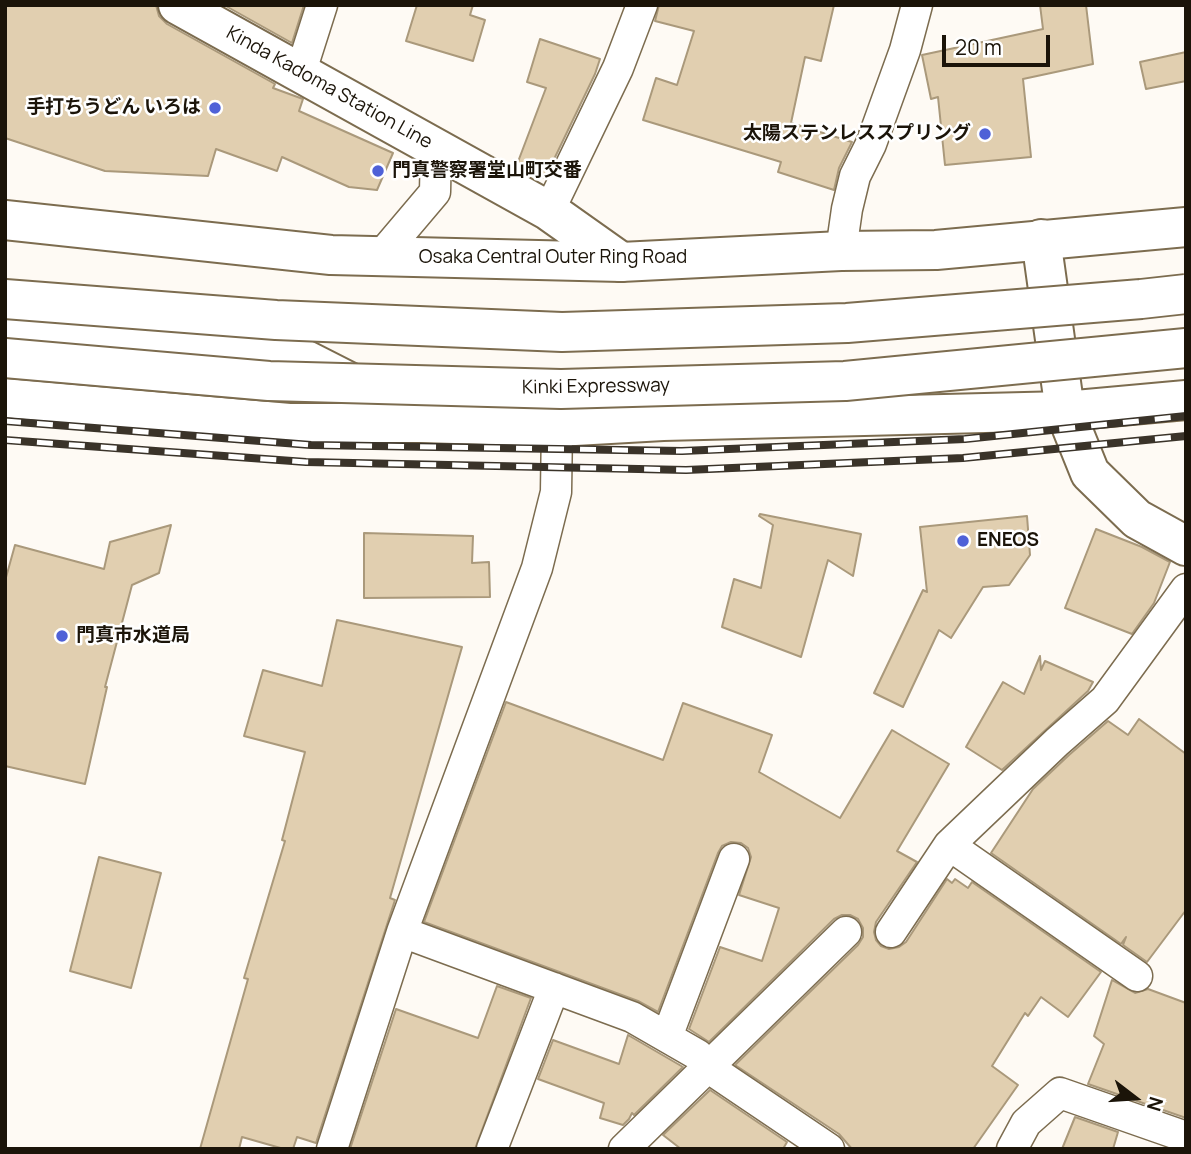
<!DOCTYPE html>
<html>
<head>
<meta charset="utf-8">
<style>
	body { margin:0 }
	#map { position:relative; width:1191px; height:1154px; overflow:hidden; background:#fefaf4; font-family:Manrope,sans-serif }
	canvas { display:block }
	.frame { position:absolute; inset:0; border:7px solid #1b1409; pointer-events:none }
	.north { position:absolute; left:1100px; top:1063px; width:70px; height:70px; -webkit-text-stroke:5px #fff; paint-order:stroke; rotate:107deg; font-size:19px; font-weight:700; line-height:28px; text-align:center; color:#1b1409 }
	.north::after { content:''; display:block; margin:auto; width:24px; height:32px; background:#1b1409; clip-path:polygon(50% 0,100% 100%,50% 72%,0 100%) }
	.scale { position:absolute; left:942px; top:35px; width:108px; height:32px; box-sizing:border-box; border:4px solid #1b1409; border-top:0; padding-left:9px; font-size:21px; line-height:24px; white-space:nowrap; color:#1b1409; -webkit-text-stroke:5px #fff; paint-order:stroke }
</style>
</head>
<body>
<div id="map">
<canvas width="1191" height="1154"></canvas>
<div class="frame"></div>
<div class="north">N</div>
<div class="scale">20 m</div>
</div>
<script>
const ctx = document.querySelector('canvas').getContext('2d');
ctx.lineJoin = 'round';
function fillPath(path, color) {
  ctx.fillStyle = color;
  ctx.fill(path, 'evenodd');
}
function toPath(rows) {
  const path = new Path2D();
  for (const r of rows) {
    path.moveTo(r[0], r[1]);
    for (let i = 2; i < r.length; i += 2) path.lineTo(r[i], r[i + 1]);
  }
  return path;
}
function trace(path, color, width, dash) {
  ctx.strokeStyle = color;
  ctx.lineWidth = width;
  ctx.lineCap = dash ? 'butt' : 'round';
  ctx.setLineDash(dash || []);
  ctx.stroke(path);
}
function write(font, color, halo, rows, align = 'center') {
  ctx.font = font + ' Manrope,"Noto Sans JP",sans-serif';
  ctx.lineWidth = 5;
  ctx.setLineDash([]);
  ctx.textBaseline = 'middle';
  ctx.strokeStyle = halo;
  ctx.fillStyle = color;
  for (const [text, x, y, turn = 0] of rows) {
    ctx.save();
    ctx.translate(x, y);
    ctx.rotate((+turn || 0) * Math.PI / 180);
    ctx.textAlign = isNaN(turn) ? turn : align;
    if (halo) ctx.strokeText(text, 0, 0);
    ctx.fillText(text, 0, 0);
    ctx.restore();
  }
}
const building = toPath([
	[5,5,156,5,159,16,167,24,275,84,273,88,303,99,299,111,393,153,377,190,349,187,282,157,277,171,216,149,208,176,105,171,5,138,5,5],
	[224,5,304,5,292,43,224,5],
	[417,5,473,5,470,15,485,20,473,61,406,41,417,5],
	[659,5,834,5,821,61,805,57,791,123,852,142,839,168,834,190,778,172,781,162,643,120,656,78,677,85,694,31,655,21,659,5],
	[1040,5,1086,5,1093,64,1023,79,1031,157,945,165,938,97,931,99,922,55,1043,29,1040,5],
	[540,39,600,59,595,74,545,178,516,167,546,88,527,82,540,39],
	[1186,52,1186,81,1146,89,1140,62,1186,52],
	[760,514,861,534,853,576,828,560,801,657,722,627,734,579,761,588,773,525,759,516,760,514],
	[1027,516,1030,555,1009,585,983,587,951,638,939,630,903,707,874,693,923,590,927,592,920,527,1027,516],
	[171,525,159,573,132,585,105,687,107,687,85,784,5,766,5,581,15,545,104,569,110,542,171,525],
	[1096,529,1142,547,1170,562,1154,603,1132,634,1065,608,1096,529],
	[364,533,473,536,472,563,489,562,490,597,364,598,364,533],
	[337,620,462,647,390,898,395,900,316,1143,297,1137,293,1149,284,1149,242,1137,239,1149,200,1149,248,979,244,978,285,841,282,840,305,752,244,736,263,670,322,686,337,620],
	[1040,656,1041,670,1045,661,1093,682,1088,691,1002,770,966,747,1003,682,1024,694,1040,656],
	[506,702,663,760,683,703,772,735,759,772,840,818,892,730,949,764,897,851,917,862,876,922,874,932,876,940,881,946,889,949,899,947,906,942,947,879,952,883,955,879,968,888,972,882,1101,972,1068,1017,1041,997,1028,1016,1025,1013,992,1066,1018,1085,973,1149,852,1149,839,1134,735,1065,858,945,863,937,863,928,858,919,850,915,842,915,834,919,709,1042,689,1029,720,947,762,961,779,908,739,895,751,857,748,848,741,843,731,842,722,846,718,853,658,1012,638,1001,424,922,506,702],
	[1139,719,1186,754,1186,910,1147,962,1123,945,1126,937,1121,944,991,853,1033,789,1069,755,1108,721,1128,735,1139,719],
	[99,857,161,873,131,988,70,971,99,857],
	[1112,980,1135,993,1148,989,1186,1003,1186,1118,1088,1084,1104,1044,1094,1036,1112,980],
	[497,986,531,998,475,1149,350,1149,396,1009,478,1038,497,986],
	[628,1035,683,1067,634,1115,632,1113,629,1119,623,1125,600,1118,604,1103,538,1079,553,1040,619,1064,628,1035],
	[710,1090,787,1142,783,1149,681,1149,663,1135,710,1090],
	[1075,1117,1118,1132,1113,1149,1062,1149,1075,1117]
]);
const minor = toPath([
	[301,71,322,5],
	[549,211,618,68,642,5],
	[841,251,847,209,855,176,871,144,905,50,917,5],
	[380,257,435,192,436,147],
	[949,845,1137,976],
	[402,932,632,1017,698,1055,709,1068,829,1149],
	[891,932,949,845,1057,742,1105,700,1186,589],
	[667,1037,734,859],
	[332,1149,402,932,537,568,556,492,557,427],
	[492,1149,554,988],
	[624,1149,846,932],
	[1012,1149,1026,1123,1060,1093,1186,1137]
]);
const secondary = toPath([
	[178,5,549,211,621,262],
	[1041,239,1065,411,1090,473,1137,519,1186,546]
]);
const primary = toPath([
	[5,220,331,255,621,262,841,251,936,250,1186,227],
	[5,333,300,357,359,387],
	[5,398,289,423,421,423,557,427,663,421,1065,411,1186,400]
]);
const rail = toPath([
	[5,421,311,445,682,451,965,439,1186,416],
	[5,440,306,462,686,470,963,458,1186,436]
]);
const motorwayBridge = toPath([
	[5,299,276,320,562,332,847,323,1141,299,1186,294],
	[5,358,269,381,561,389,845,381,1186,348]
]);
const markers = [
	[215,108,7,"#4f61d7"],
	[985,134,7,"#4f61d7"],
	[378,171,7,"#4f61d7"],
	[963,541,7,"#4f61d7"],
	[62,636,7,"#4f61d7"]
];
const streetNames = [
	["Kinda Kadoma Station Line",329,88,29],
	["Osaka Central Outer Ring Road",553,258],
	["Kinki Expressway",596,387,-1]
];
const poiNames = [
	["手打ちうどん いろは",201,108,"right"],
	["太陽ステンレススプリング",971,134,"right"],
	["門真警察署堂山町交番",392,171],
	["ENEOS",977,541],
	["門真市水道局",76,636]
];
fillPath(building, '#e1cfb0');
trace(building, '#aa997b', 2);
trace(minor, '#7c6c4f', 33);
trace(secondary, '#7c6c4f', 42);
trace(primary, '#7c6c4f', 42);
trace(minor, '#fff', 30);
trace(secondary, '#fff', 38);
trace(primary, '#fff', 38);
trace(rail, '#3a3329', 8);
trace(rail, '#fff', 5, [16]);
trace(motorwayBridge, '#7c6c4f', 42, []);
trace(motorwayBridge, '#fff', 38);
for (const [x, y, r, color] of markers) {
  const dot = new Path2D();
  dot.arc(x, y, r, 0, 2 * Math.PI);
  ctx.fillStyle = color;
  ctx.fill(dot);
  trace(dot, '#fff', 2.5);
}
write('19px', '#1b1409', '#fff', streetNames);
write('bold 19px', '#1b1409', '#fff', poiNames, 'left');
</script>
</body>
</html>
